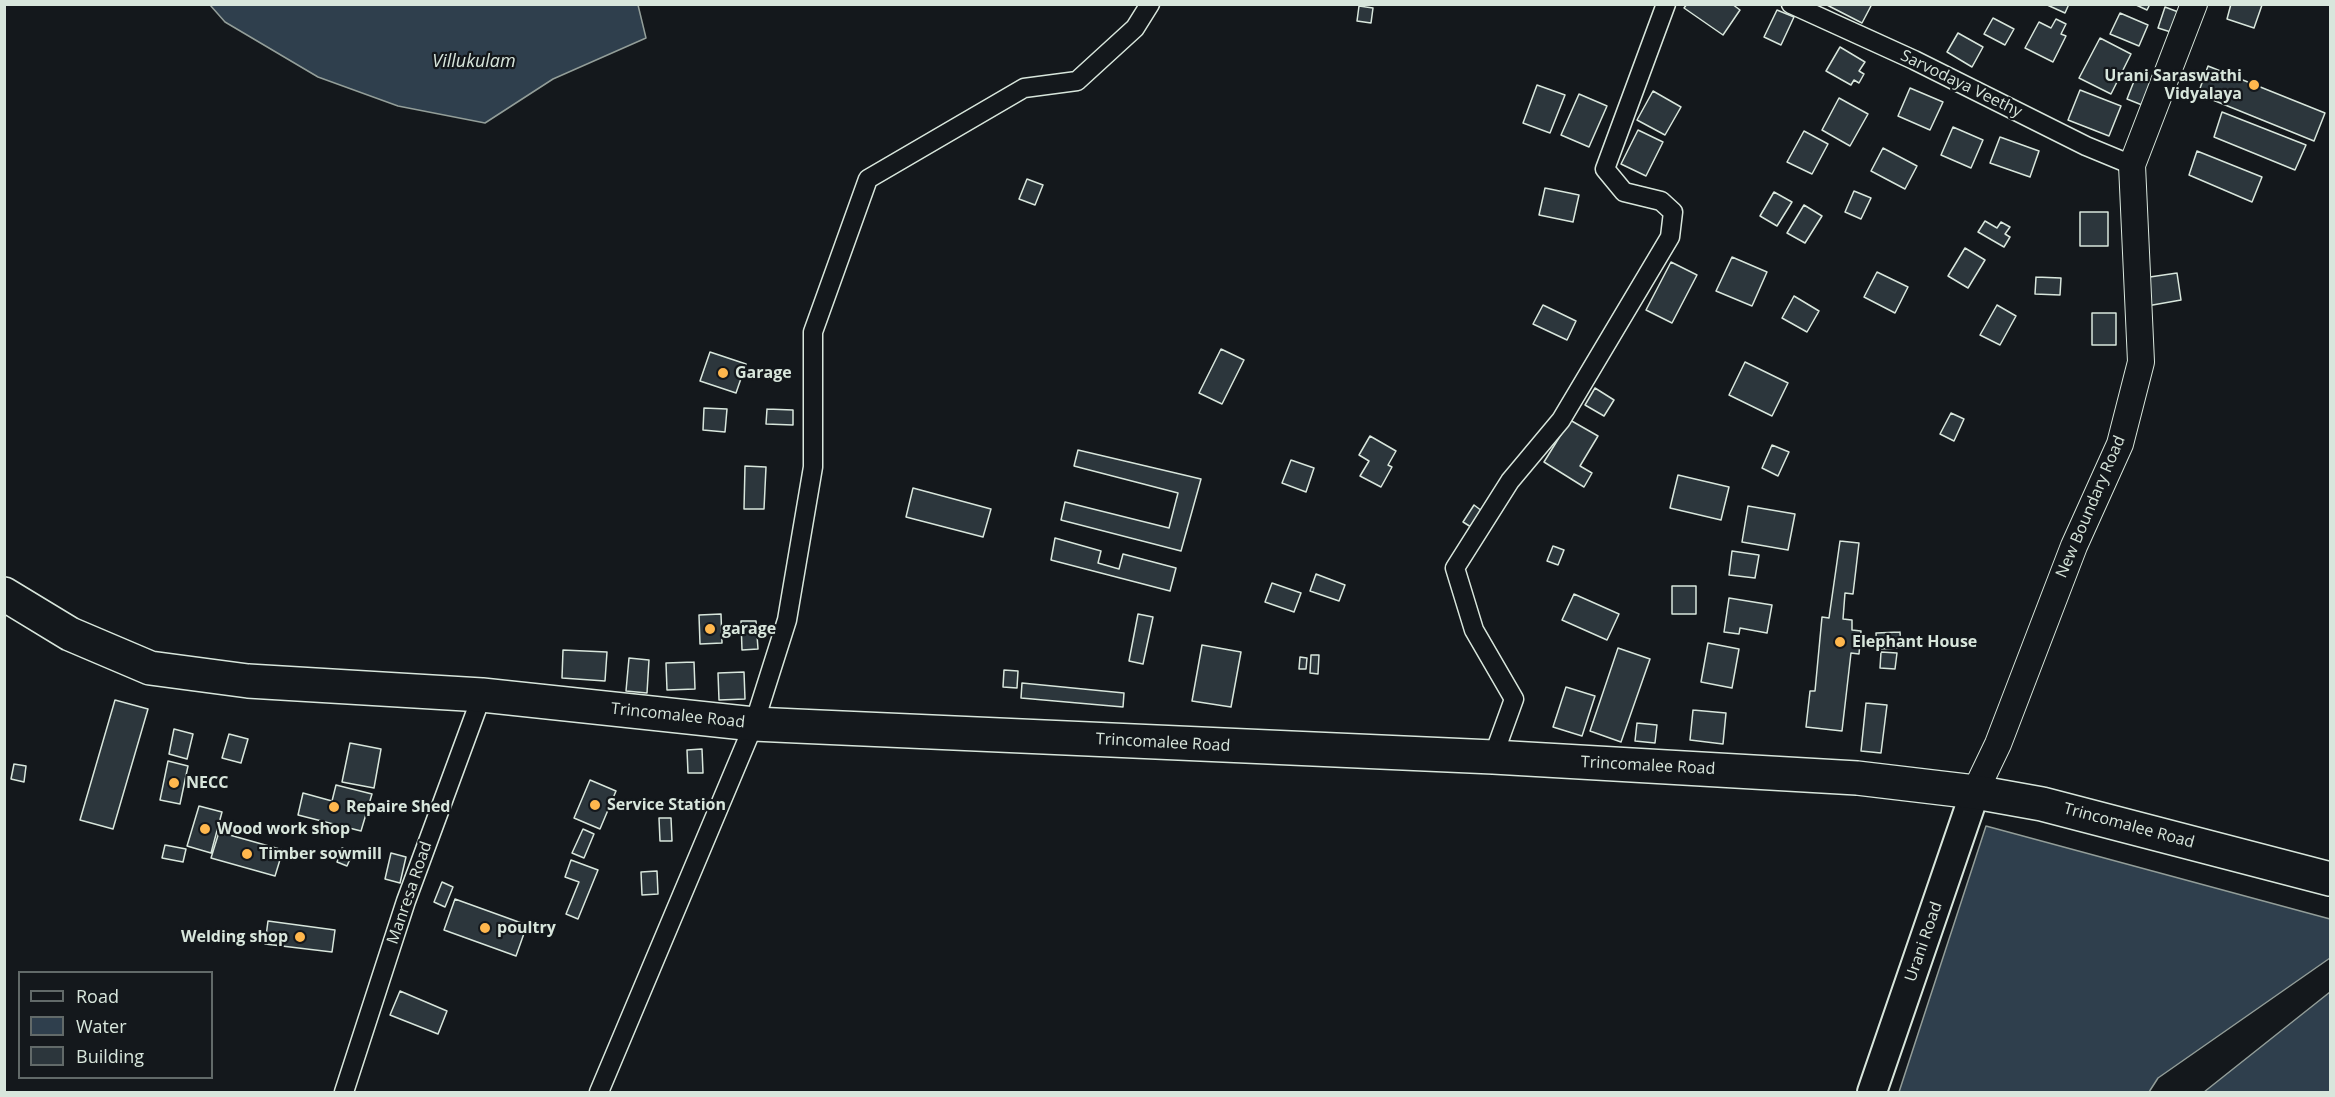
<!DOCTYPE html>
<html>
<head>
<meta charset="utf-8">
<style>
	body { margin:0 }
	#map { position:relative; width:2335px; height:1097px; overflow:hidden; background:#14181c; font-family:"Open Sans",sans-serif }
	canvas { display:block }
	.frame { position:absolute; inset:0; border:6px solid #d8e6dc; pointer-events:none }
	.legend { position:absolute; left:18px; top:971px; width:195px; height:108px; box-sizing:border-box; background:#14181c; border:2px solid #626a69; margin:0; padding:8px 10px; list-style:none; font-size:18px; color:#d8e6dc }
	.legend li { display:flex; align-items:center; gap:12px; height:30px }
	.legend b { width:30px; border:2px solid #626a69 }
</style>
</head>
<body>
<div id="map">
<canvas width="2335" height="1097"></canvas>
<div class="frame"></div>
<ul class="legend">
<li><b style="height:8px;background:#14181c"></b>Road</li>
<li><b style="height:16px;background:#2f3f4d"></b>Water</li>
<li><b style="height:16px;background:#2c363c"></b>Building</li>
</ul>
</div>
<script>
const ctx = document.querySelector('canvas').getContext('2d');
ctx.lineJoin = 'round';
function fillPath(path, color) {
  ctx.fillStyle = color;
  ctx.fill(path, 'evenodd');
}
function toPath(rows) {
  const path = new Path2D();
  for (const r of rows) {
    path.moveTo(r[0], r[1]);
    for (let i = 2; i < r.length; i += 2) path.lineTo(r[i], r[i + 1]);
  }
  return path;
}
function trace(path, color, width, dash) {
  ctx.strokeStyle = color;
  ctx.lineWidth = width;
  ctx.lineCap = dash ? 'butt' : 'round';
  ctx.setLineDash(dash || []);
  ctx.stroke(path);
}
function write(font, color, halo, rows, align = 'center') {
  ctx.font = font + ' "Open Sans",sans-serif';
  ctx.lineWidth = 4.5;
  ctx.setLineDash([]);
  ctx.textBaseline = 'middle';
  ctx.strokeStyle = halo;
  ctx.fillStyle = color;
  for (const [text, x, y, turn = 0] of rows) {
    ctx.save();
    ctx.translate(x, y);
    ctx.rotate((+turn || 0) * Math.PI / 180);
    ctx.textAlign = isNaN(turn) ? turn : align;
    if (halo) ctx.strokeText(text, 0, 0);
    ctx.fillText(text, 0, 0);
    ctx.restore();
  }
}
const water = toPath([
	[210,5,638,5,646,38,553,79,485,123,398,106,318,77,225,22,210,5],
	[1986,826,2330,919,2330,958,2158,1078,2149,1092,1899,1092,1986,826],
	[2330,992,2330,1092,2204,1092,2330,992]
]);
const building = toPath([
	[1687,4,1732,4,1740,10,1723,35,1684,8,1687,4],
	[1825,4,1872,4,1862,23,1825,4],
	[2045,4,2069,4,2065,13,2045,4],
	[2134,4,2150,4,2147,10,2134,4],
	[2231,4,2262,5,2254,28,2227,19,2231,4],
	[1359,6,1373,8,1371,23,1357,21,1359,6],
	[2165,7,2181,13,2174,33,2158,28,2165,7],
	[1777,10,1794,17,1781,45,1764,37,1777,10],
	[2120,13,2148,25,2139,46,2110,34,2120,13],
	[1993,18,2014,29,2005,45,1984,34,1993,18],
	[2056,19,2066,24,2061,34,2066,36,2053,62,2025,48,2039,22,2051,28,2056,19],
	[1958,33,1983,47,1972,67,1947,52,1958,33],
	[2100,38,2131,54,2111,94,2079,78,2100,38],
	[1840,47,1865,62,1859,71,1864,74,1859,83,1854,80,1851,85,1826,71,1840,47],
	[2208,66,2325,113,2314,141,2198,94,2208,66],
	[2136,76,2156,84,2147,107,2127,99,2136,76],
	[1537,85,1565,95,1550,133,1523,123,1537,85],
	[1910,88,1943,102,1930,130,1898,116,1910,88],
	[2080,90,2121,106,2109,136,2068,120,2080,90],
	[1653,91,1681,107,1665,135,1637,120,1653,91],
	[1579,94,1607,106,1589,147,1561,135,1579,94],
	[1839,98,1868,114,1850,146,1822,130,1839,98],
	[2222,112,2306,145,2295,170,2214,137,2222,112],
	[1953,127,1983,140,1971,168,1941,155,1953,127],
	[1638,130,1663,142,1646,176,1621,164,1638,130],
	[1804,131,1828,144,1812,174,1787,162,1804,131],
	[2000,137,2039,151,2030,177,1990,163,2000,137],
	[1883,148,1917,166,1905,189,1871,171,1883,148],
	[2197,151,2262,177,2252,202,2189,175,2197,151],
	[1027,179,1043,185,1035,205,1019,199,1027,179],
	[1545,188,1579,195,1573,222,1539,215,1545,188],
	[1854,191,1871,198,1861,219,1845,212,1854,191],
	[1774,192,1792,202,1777,226,1760,216,1774,192],
	[1804,205,1822,216,1805,243,1787,233,1804,205],
	[2080,212,2108,212,2108,246,2080,246,2080,212],
	[1985,221,1997,228,2001,222,2010,227,2005,234,2010,237,2004,247,1978,232,1985,221],
	[1965,248,1985,260,1968,288,1948,276,1965,248],
	[1732,257,1767,272,1752,306,1716,291,1732,257],
	[1671,262,1697,275,1672,323,1646,310,1671,262],
	[1877,272,1908,287,1895,313,1864,297,1877,272],
	[2177,273,2181,300,2147,306,2143,278,2177,273],
	[2036,277,2061,278,2060,295,2035,294,2036,277],
	[1794,296,1819,311,1807,332,1782,318,1794,296],
	[1543,305,1576,321,1567,340,1533,324,1543,305],
	[1997,305,2016,316,2000,345,1980,335,1997,305],
	[2092,313,2116,313,2116,345,2092,345,2092,313],
	[1221,349,1244,360,1222,404,1199,393,1221,349],
	[710,352,746,364,736,393,700,381,710,352],
	[1745,362,1788,383,1772,416,1729,395,1745,362],
	[1595,388,1614,400,1604,416,1585,405,1595,388],
	[704,408,727,409,725,432,703,430,704,408],
	[767,409,793,410,793,425,766,424,767,409],
	[1951,413,1964,419,1954,441,1940,434,1951,413],
	[1570,420,1598,436,1580,466,1592,473,1584,487,1544,462,1570,420],
	[1370,436,1396,451,1388,465,1392,467,1381,487,1360,476,1369,461,1359,455,1370,436],
	[1772,445,1789,452,1778,476,1762,468,1772,445],
	[1078,450,1201,479,1181,551,1061,520,1065,502,1169,528,1178,493,1074,466,1078,450],
	[1291,460,1314,468,1306,492,1282,483,1291,460],
	[745,466,766,467,764,509,744,509,745,466],
	[1678,475,1729,487,1721,520,1670,508,1678,475],
	[913,488,991,509,983,537,906,517,913,488],
	[1474,505,1482,511,1471,527,1463,522,1474,505],
	[1748,506,1795,514,1788,550,1742,542,1748,506],
	[1055,538,1101,551,1098,563,1119,569,1123,554,1176,568,1170,591,1051,560,1055,538],
	[1840,541,1859,543,1853,594,1845,593,1843,619,1852,620,1852,630,1861,631,1859,654,1851,653,1842,731,1806,727,1810,691,1815,691,1822,617,1829,618,1840,541],
	[1553,546,1564,550,1558,565,1547,561,1553,546],
	[1732,551,1759,555,1755,578,1729,575,1732,551],
	[1316,574,1345,585,1339,601,1310,591,1316,574],
	[1272,583,1301,593,1294,612,1265,602,1272,583],
	[1672,586,1696,586,1696,614,1672,614,1672,586],
	[1574,594,1619,614,1607,640,1562,620,1574,594],
	[1729,598,1772,605,1767,633,1740,628,1739,634,1724,632,1729,598],
	[721,614,722,643,700,644,699,615,721,614],
	[1138,614,1153,617,1143,664,1129,661,1138,614],
	[741,621,756,621,758,649,742,650,741,621],
	[1900,632,1901,648,1877,649,1876,633,1900,632],
	[1708,643,1739,649,1732,688,1701,682,1708,643],
	[1202,645,1241,652,1231,707,1192,701,1202,645],
	[1618,648,1650,659,1621,742,1590,731,1618,648],
	[563,650,607,652,605,681,562,678,563,650],
	[1881,652,1897,653,1895,669,1880,668,1881,652],
	[1311,655,1319,655,1318,674,1310,673,1311,655],
	[1300,657,1307,658,1306,669,1299,669,1300,657],
	[629,658,649,660,647,693,626,691,629,658],
	[694,662,695,689,667,690,666,663,694,662],
	[1004,670,1018,671,1017,688,1003,687,1004,670],
	[744,672,745,699,719,700,718,673,744,672],
	[1022,683,1124,693,1123,707,1021,698,1022,683],
	[1566,687,1595,696,1582,736,1553,727,1566,687],
	[115,700,148,709,113,829,80,820,115,700],
	[1866,703,1887,705,1881,753,1861,751,1866,703],
	[1693,710,1726,713,1723,744,1690,740,1693,710],
	[1637,723,1657,725,1655,743,1635,741,1637,723],
	[174,729,193,734,187,759,169,754,174,729],
	[229,734,248,739,241,763,222,758,229,734],
	[350,743,381,749,374,788,342,782,350,743],
	[702,749,703,773,688,773,687,750,702,749],
	[168,761,188,766,180,804,160,800,168,761],
	[14,764,26,766,24,782,11,779,14,764],
	[590,780,616,791,600,829,574,818,590,780],
	[336,785,372,794,361,831,298,815,303,793,332,801,336,785],
	[199,806,222,812,211,853,187,846,199,806],
	[659,818,671,818,672,841,660,841,659,818],
	[583,829,594,834,584,858,572,853,583,829],
	[219,832,283,850,275,876,211,858,219,832],
	[165,845,186,849,183,862,162,858,165,845],
	[342,848,353,852,347,866,337,862,342,848],
	[391,853,406,857,400,883,385,879,391,853],
	[571,860,598,870,578,919,566,914,579,882,565,877,571,860],
	[657,871,658,894,642,895,641,872,657,871],
	[442,882,453,887,445,907,434,902,442,882],
	[455,899,527,925,516,956,444,930,455,899],
	[268,921,335,930,332,952,265,944,268,921],
	[400,991,447,1011,438,1034,390,1015,400,991]
]);
const street = toPath([
	[1791,4,1914,60,2086,146,2132,165],
	[1493,757,1514,699,1474,630,1455,568,1510,481,1561,420,1670,237,1673,212,1661,201,1624,192,1605,169,1666,4],
	[344,1092,406,901,482,695],
	[599,1092,754,724,787,620,813,467,813,332,868,179,1024,88,1077,81,1135,28,1150,4]
]);
const secondary = toPath([
	[1975,792,1998,744,2074,546,2120,444,2141,362,2132,165,2194,4]
]);
const primary = toPath([
	[1872,1092,1975,792]
]);
const highway = toPath([
	[4,594,70,634,150,668,248,681,482,695,754,724,797,726,1493,757,1857,778,1975,792,2042,804,2330,879]
]);
const markers = [
	[2254,85,6,"#ffb74d"],
	[723,373,6,"#ffb74d"],
	[710,629,6,"#ffb74d"],
	[1840,642,6,"#ffb74d"],
	[174,783,6,"#ffb74d"],
	[595,805,6,"#ffb74d"],
	[334,807,6,"#ffb74d"],
	[205,829,6,"#ffb74d"],
	[247,854,6,"#ffb74d"],
	[485,928,6,"#ffb74d"],
	[300,937,6,"#ffb74d"]
];
const poiNames = [
	["Urani Saraswathi",2242,76,"right"],
	["Vidyalaya",2242,94,"right"],
	["Garage",735,373],
	["garage",722,629],
	["Elephant House",1852,642],
	["NECC",186,783],
	["Service Station",607,805],
	["Repaire Shed",346,807],
	["Wood work shop",217,829],
	["Timber sowmill",259,854],
	["poultry",497,928],
	["Welding shop",288,937,"right"]
];
const streetNames = [
	["Sarvodaya Veethy",1961,84,26],
	["New Boundary Road",2091,507,-67],
	["Trincomalee Road",678,716,6],
	["Trincomalee Road",1163,743,3],
	["Trincomalee Road",1648,766,3],
	["Trincomalee Road",2129,826,15],
	["Manresa Road",410,893,-71],
	["Urani Road",1924,942,-71]
];
const waterNames = [
	["Villukulam",474,62]
];
fillPath(water, '#2f3f4d');
trace(water, '#939e99', 1.5);
fillPath(building, '#2c363c');
trace(building, '#d8e6dc', 1.5);
trace(street, '#d8e6dc', 21);
trace(secondary, '#d8e6dc', 28);
trace(primary, '#d8e6dc', 32);
trace(highway, '#d8e6dc', 36);
trace(street, '#14181c', 18);
trace(secondary, '#14181c', 26);
trace(primary, '#14181c', 28);
trace(highway, '#14181c', 33);
for (const [x, y, r, color] of markers) {
  const dot = new Path2D();
  dot.arc(x, y, r, 0, 2 * Math.PI);
  ctx.fillStyle = color;
  ctx.fill(dot);
  trace(dot, '#14181c', 2);
}
write('bold 16px', '#d8e6dc', '#14181c', poiNames, 'left');
write('16px', '#d8e6dc', '#14181c', streetNames);
write('italic 18px', '#d8e6dc', '#14181c', waterNames);
</script>
</body>
</html>
